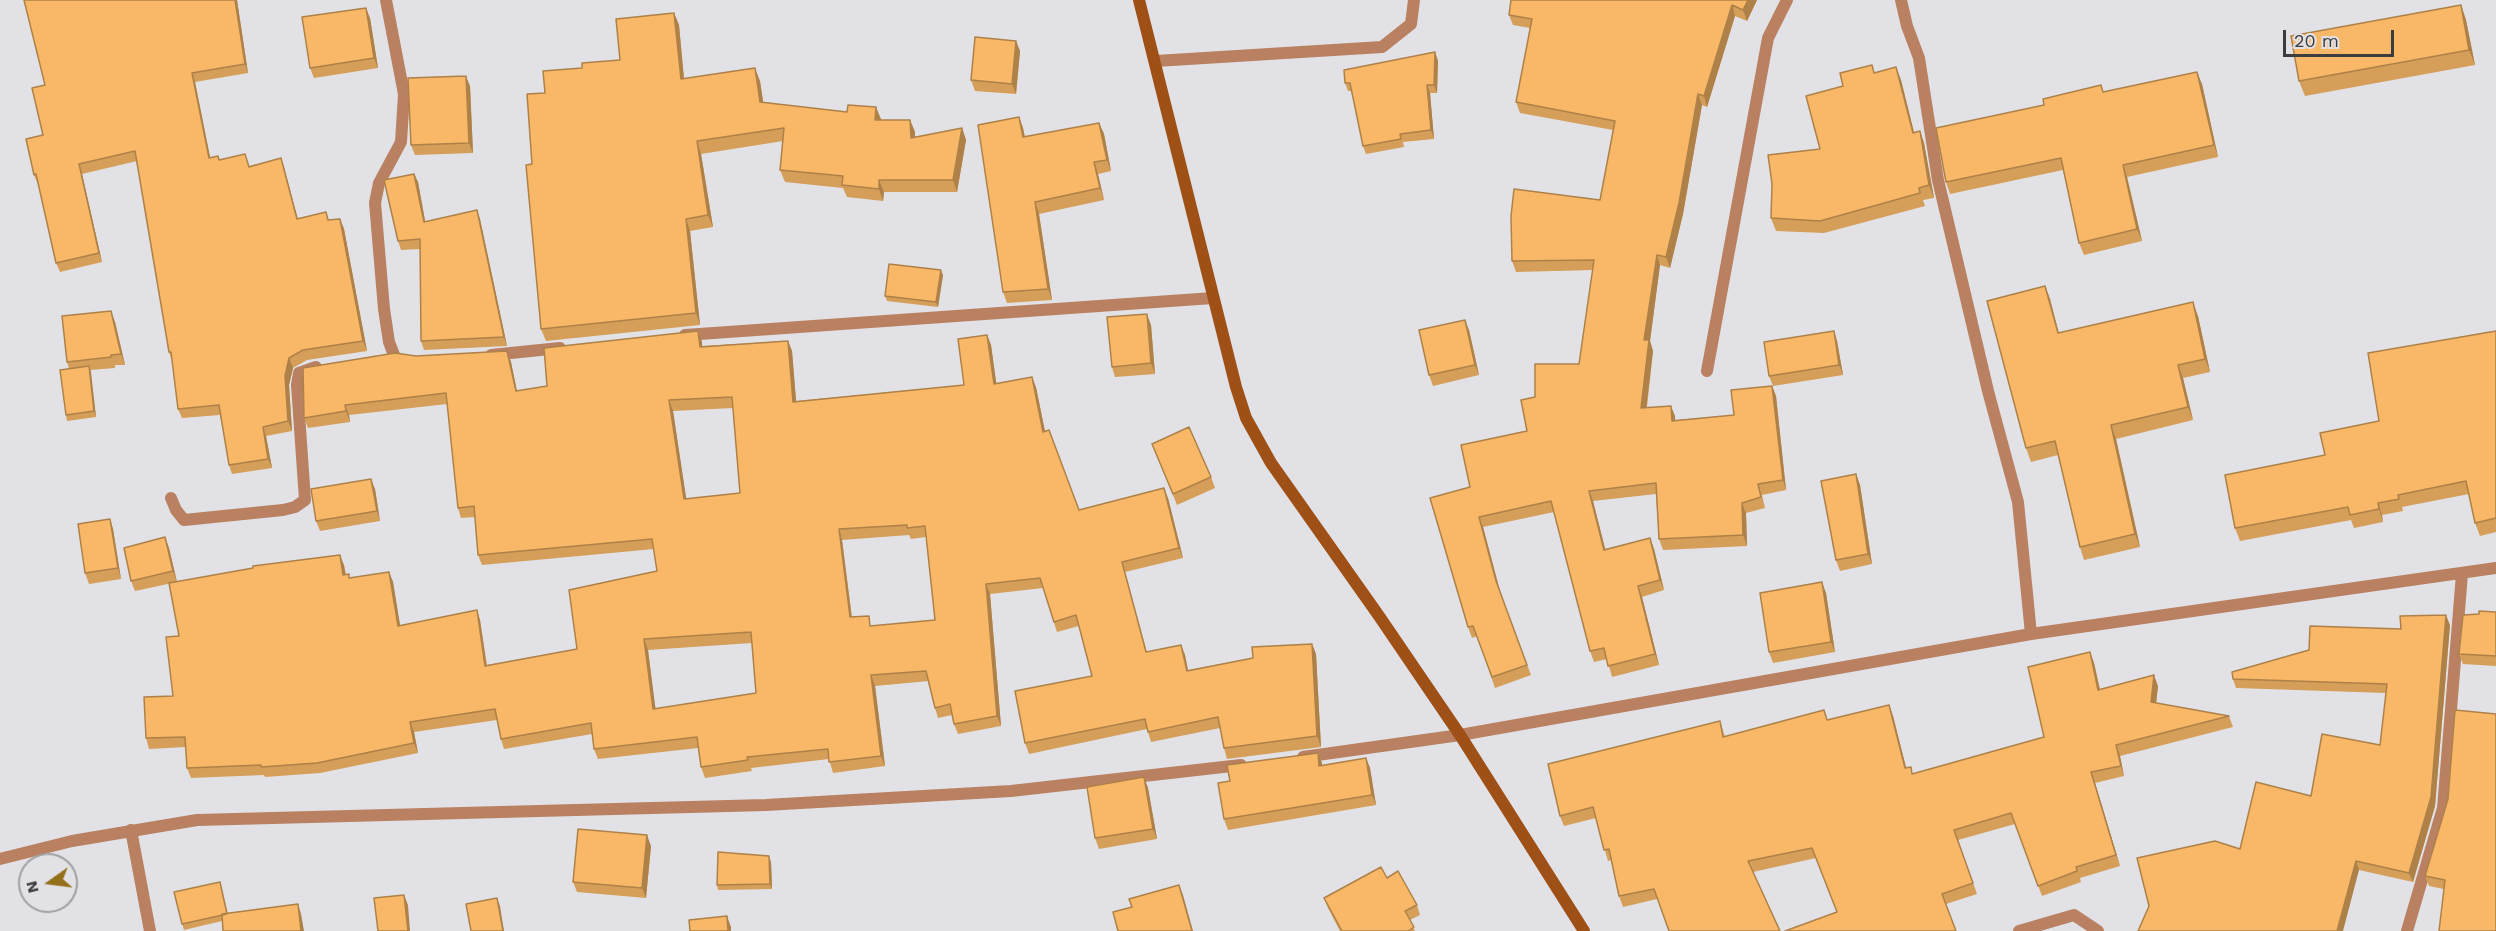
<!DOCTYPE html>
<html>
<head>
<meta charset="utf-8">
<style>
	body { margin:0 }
	#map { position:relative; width:2496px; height:931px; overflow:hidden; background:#e2e2e6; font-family:"Work Sans",sans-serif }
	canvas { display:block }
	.north { position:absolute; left:18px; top:853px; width:60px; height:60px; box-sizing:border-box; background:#e2e2e6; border:2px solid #9fa0a2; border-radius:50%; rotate:256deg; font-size:16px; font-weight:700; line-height:24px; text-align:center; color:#3b3c3d }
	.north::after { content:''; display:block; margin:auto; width:21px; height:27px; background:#95701a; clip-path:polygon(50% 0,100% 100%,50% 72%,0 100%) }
	.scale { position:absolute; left:2283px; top:30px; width:111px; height:27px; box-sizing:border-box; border:3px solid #3b3c3d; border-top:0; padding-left:8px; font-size:18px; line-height:21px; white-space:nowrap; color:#3b3c3d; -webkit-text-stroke:4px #e2e2e6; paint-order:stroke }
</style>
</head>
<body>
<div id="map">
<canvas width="2496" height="931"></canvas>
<div class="north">N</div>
<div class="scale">20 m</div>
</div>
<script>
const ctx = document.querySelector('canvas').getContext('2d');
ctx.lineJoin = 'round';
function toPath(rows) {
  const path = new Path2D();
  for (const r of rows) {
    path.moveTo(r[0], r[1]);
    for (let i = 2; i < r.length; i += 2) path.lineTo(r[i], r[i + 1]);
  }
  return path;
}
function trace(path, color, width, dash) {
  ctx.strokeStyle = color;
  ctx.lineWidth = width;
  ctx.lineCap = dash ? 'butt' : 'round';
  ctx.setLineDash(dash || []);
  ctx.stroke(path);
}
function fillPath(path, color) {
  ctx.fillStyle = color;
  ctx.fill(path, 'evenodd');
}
const street = toPath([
	[386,0,404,94,401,142,379,183,375,203,384,309,389,342,394,355],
	[1901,0,1907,26,1919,58,1938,180,1988,391,2018,502,2031,634],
	[1156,61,1382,47,1411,24,1414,0],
	[685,335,1213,298],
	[491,355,560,348],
	[1707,371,1768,38,1787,0],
	[171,498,176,510,184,520,283,510,295,507,305,500,297,385,299,373,316,367],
	[1303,757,1460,735,2031,634,2496,568],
	[131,830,150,931],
	[0,859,72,841,197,820,766,805,1011,791,1241,765],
	[2019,931,2074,915,2098,931],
	[2407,931,2443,808,2462,574]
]);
const secondary = toPath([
	[1139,0,1236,387,1246,418,1271,463,1379,616,1460,735,1584,931]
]);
const wall = toPath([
	[237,0,248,73,195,82,210,157,249,166,281,158,298,219,329,220,340,219,344,229,367,351,307,360,293,368,289,385,292,431,266,436,272,468,232,474,229,465,220,415,182,418,178,409,172,361,169,352,137,161,82,174,102,262,60,272,56,263,39,184,38,184,34,175,43,135,45,85],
	[1757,0,1747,21,1735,16,1707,107,1702,105,1683,214,1670,268,1660,265,1650,341,1653,351,1647,407,1675,416,1675,420,1734,415,1772,386,1776,396,1786,490,1762,495,1765,508,1746,513,1747,546,1663,550,1659,539,1656,494,1593,501,1605,549,1650,538,1654,549,1664,590,1642,597,1659,665,1612,677,1607,659,1594,662,1590,651,1554,512,1483,527,1500,591,1531,675,1495,688,1477,636,1472,638,1468,627,1470,487,1527,431,1535,397,1579,364,1593,270,1516,272,1512,261,1600,200,1613,130,1520,113,1516,102,1530,28,1513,25,1509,15],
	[2461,5,2466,20,2475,65,2305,96,2299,81],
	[674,13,679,25,684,78,760,81,763,103,881,120,910,120,915,132,915,137,962,128,966,140,957,192,884,192,883,201,847,197,843,188,785,182,780,170,783,141,701,154,713,227,690,231,700,325,546,341,541,329,532,164,545,93,582,68,620,60],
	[370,18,378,68,314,78,310,68],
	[1016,41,1020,51,1016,94,975,91,971,80],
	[1435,52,1438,61,1437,93,1430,93,1434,139,1403,142,1404,147,1366,154,1363,146,1352,91,1348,91,1345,83],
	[1874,73,1901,80,1914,132,1920,131,1924,143,1934,198,1923,200,1925,206,1824,233,1776,231,1771,218,1820,149,1843,86],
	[2202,84,2218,157,2127,177,2142,241,2084,255,2079,243,2063,170,1950,194,1946,182,2104,92],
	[470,86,473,153,415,155,411,145],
	[1019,117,1023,128,1025,137,1099,123,1104,134,1111,171,1098,174,1104,200,1039,214,1052,300,1007,303,1003,292],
	[414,174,418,182,425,222,480,219,507,346,424,350,421,341,420,249,401,250,398,241],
	[943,275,938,307,887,301,885,296],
	[2045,286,2050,299,2059,333,2198,316,2210,372,2183,378,2193,420,2116,439,2140,547,2084,560,2080,547,2058,455,2031,462,2026,448],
	[115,322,125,365,115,365,115,368,90,370,96,417,67,421,66,415,69,369,67,362],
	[1151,325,1155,374,1115,377,1112,367],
	[1469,330,1479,375,1433,386,1429,375],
	[698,331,702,342,702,346,788,341,792,351,796,401,964,385,987,335,991,345,996,384,1036,387,1045,431,1079,510,1168,498,1183,558,1125,572,1147,652,1181,645,1185,655,1188,670,1253,658,1312,644,1316,654,1321,747,1227,759,1224,748,1220,728,1151,742,1147,729,1029,754,1025,743,1092,676,1079,626,1057,632,1043,588,990,594,1001,726,958,734,954,724,952,715,938,718,935,708,929,681,875,686,885,766,833,773,829,759,751,768,752,771,705,778,701,767,698,748,598,759,594,749,592,734,504,749,501,739,497,720,414,732,418,753,320,773,265,777,264,775,191,778,187,768,186,747,149,749,146,738,173,696,179,636,344,565,346,575,350,578,389,572,393,582,400,626,477,610,480,620,487,665,577,649,657,571,654,549,482,565,478,555,475,517,461,518,458,508,447,404,349,415,350,422,308,428,304,418,416,356,507,351,511,362,517,391,547,386],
	[733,408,740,493,686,499,673,411],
	[909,535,911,539,926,537,935,620,872,626,852,617,842,540],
	[752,643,756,693,655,709,648,650],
	[1834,331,1837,341,1843,375,1773,386,1769,376],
	[2496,331,2496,532,2480,536,2475,523,2469,494,2402,507,2403,511,2382,515,2383,522,2354,528,2351,520,2240,541,2235,528,2325,455,2379,421],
	[1152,444,1211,477,1215,488,1177,505],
	[1856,474,1860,485,1872,564,1840,571,1836,560],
	[375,489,380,521,320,531,316,521],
	[110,519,113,529,121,579,89,584,85,573],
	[165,537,169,548,177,582,135,591,131,581],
	[1826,593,1835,652,1773,663,1769,652],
	[2496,612,2496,666,2463,664,2459,654,2479,614],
	[2450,625,2435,806,2413,882,2359,870,2240,849,2380,745,2386,693,2236,688,2233,679,2401,629],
	[2090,652,2094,663,2100,689,2158,686,2156,703,2229,716,2233,727,2120,756,2124,776,2095,783,2120,866,2080,878,2081,882,2042,896,2015,824,1958,840,1977,894,1946,904,1837,912,1816,858,1753,872,1657,899,1623,907,1619,896,1611,860,1608,861,1596,818,1564,826,1560,816,1720,721,1725,737,1827,720,1889,705,1893,716,1906,768,1913,774,2044,737],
	[2496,714,2444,889,2429,886,2425,876],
	[1318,753,1322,765,1366,758,1370,768,1376,805,1228,830,1224,819,1230,781],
	[1144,777,1148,788,1157,839,1099,849,1095,838],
	[651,846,646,898,577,892,573,882],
	[771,862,772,889,718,890,717,885],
	[1387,878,1417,905,1420,915,1410,920,1415,931,1340,931,1328,908,1324,898],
	[220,882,228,914,301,914,222,921,184,930,182,924]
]);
const shadedWall = toPath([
	[235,0,237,0,248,73,245,64],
	[1748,0,1757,0,1747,21,1743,10],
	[1732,5,1735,16,1707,107,1704,96],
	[2461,5,2466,20,2475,65,2469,50],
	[366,8,370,18,378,68,374,58],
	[674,13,679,25,685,91,681,79],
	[1016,41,1020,51,1016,94,1012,84],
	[1435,52,1438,61,1437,93,1434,85],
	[1896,67,1901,80,1917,145,1913,133],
	[755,68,760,81,765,114,760,102],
	[2197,72,2202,84,2218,157,2214,145],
	[192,73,195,82,212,167,209,158],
	[466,76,470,86,473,153,469,143],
	[1427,85,1430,93,1434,139,1431,130],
	[1698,94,1702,105,1683,214,1670,268,1666,257],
	[876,107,881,119,880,132,875,120],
	[1019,117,1023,128,1027,149,1023,137],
	[910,120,915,132,915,150,911,138],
	[1099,123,1104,134,1111,171,1107,160],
	[962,128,966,140,957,192,953,180],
	[1920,131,1924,143,1934,198,1929,185],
	[697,141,701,154,713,227,708,215],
	[281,158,284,167,300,228,297,219],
	[1094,162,1098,174,1104,200,1100,188],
	[79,164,82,174,102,262,99,253],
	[2123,165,2127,177,2142,241,2137,229],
	[414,174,418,182,427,231,424,222],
	[879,180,884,192,883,201,879,189],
	[1035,202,1039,214,1052,300,1048,289],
	[477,210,480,219,507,346,504,337],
	[340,219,344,229,367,351,363,341],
	[686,219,690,231,700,325,696,313],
	[1657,255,1660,265,1650,341,1653,351,1645,418,1641,408,1644,340],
	[941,270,943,275,938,307,936,302],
	[2045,286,2050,299,2062,347,2058,333],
	[2193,302,2198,316,2210,372,2205,359],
	[111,311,115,322,125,365,121,354],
	[1147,314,1151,325,1155,374,1151,363],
	[1465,320,1469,330,1479,375,1475,365],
	[698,331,702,342,703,357,700,347],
	[1834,331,1837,341,1843,375,1839,365],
	[987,335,991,345,998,395,994,384],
	[788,341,792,351,797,412,793,402],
	[507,351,511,362,519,402,516,391],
	[289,358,293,368,289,385,292,431,288,421,285,376],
	[2178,365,2183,378,2193,420,2188,407],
	[89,366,91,372,96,417,94,411],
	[1032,377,1036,387,1047,442,1043,432],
	[1772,386,1776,396,1786,490,1783,480],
	[669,400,673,411,688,510,684,499],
	[345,405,349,415,350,422,346,411],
	[1671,406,1675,416,1676,431,1672,421],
	[2111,425,2116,439,2140,547,2135,534],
	[263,427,266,436,272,468,268,459],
	[1856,474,1860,485,1872,564,1868,554],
	[371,479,375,489,380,521,377,511],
	[1164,488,1168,498,1183,558,1179,548],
	[1589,491,1593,501,1608,560,1604,550],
	[1742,503,1746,513,1747,546,1743,535],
	[2378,503,2382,515,2383,522,2379,509],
	[1479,517,1483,527,1500,591,1496,581],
	[110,519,113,529,121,579,118,568],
	[839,529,842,540,853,628,850,617],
	[165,537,169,548,177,582,173,571],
	[1650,538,1654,549,1664,590,1660,580],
	[340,555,344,565,347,585,343,575],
	[389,572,393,582,402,637,398,626],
	[1822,582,1826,593,1835,652,1831,642],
	[986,584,990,594,1001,726,997,716],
	[1638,586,1642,597,1659,665,1655,654],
	[477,610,480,620,488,676,485,666],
	[2446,615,2450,625,2435,806,2413,882,2409,873],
	[644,639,648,650,657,720,653,709],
	[1312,644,1316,654,1321,747,1317,736],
	[1181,645,1185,655,1190,681,1187,671],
	[2090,652,2094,663,2102,700,2098,690],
	[871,675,875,686,885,766,881,756],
	[2154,675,2158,686,2155,713,2151,702],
	[1889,705,1893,716,1909,779,1905,768],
	[410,722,414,732,418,753,414,743],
	[2116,745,2120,756,2124,776,2121,766],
	[1318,753,1322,763,1322,776,1319,766],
	[1366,758,1370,768,1376,805,1372,795],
	[2091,772,2095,783,2120,866,2116,855],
	[1144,777,1148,788,1157,839,1153,829],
	[647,835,651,846,646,898,642,888],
	[769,856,771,862,772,889,770,884],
	[2356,861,2359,870,2343,931,2337,931],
	[1179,885,1183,895,1193,931,1192,931],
	[404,895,408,905,410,931,408,931],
	[497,898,500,906,504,931,503,931],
	[298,904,301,914,304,931,301,931],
	[727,916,731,927,731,931,728,931]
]);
const building = toPath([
	[24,0,235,0,245,64,192,73,209,158,218,156,219,160,245,154,249,167,281,158,297,219,326,212,328,220,340,219,363,341,303,350,289,358,285,376,288,421,263,427,268,459,229,465,219,405,178,409,171,352,169,352,135,151,79,164,99,253,56,263,36,174,34,175,26,139,43,135,32,88,45,85,24,0],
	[1511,0,1748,0,1743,10,1732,5,1704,96,1698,94,1679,203,1666,257,1657,255,1644,340,1649,340,1641,408,1671,406,1672,421,1734,415,1731,390,1772,386,1783,480,1758,484,1761,497,1742,503,1743,535,1659,539,1656,483,1589,491,1604,550,1650,538,1660,580,1638,586,1655,654,1608,666,1604,648,1590,651,1551,501,1479,517,1496,581,1527,665,1492,677,1473,626,1468,627,1430,498,1470,487,1461,445,1527,431,1521,400,1535,397,1535,364,1579,364,1594,260,1512,261,1511,216,1514,189,1600,200,1615,121,1516,102,1532,19,1509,15,1511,0],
	[2461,5,2469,50,2299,81,2291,36,2461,5],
	[366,8,374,58,310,68,302,17,366,8],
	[674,13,681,79,755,68,760,102,847,112,848,105,876,107,875,120,910,120,911,138,962,128,953,180,879,180,879,189,842,185,843,176,780,170,784,128,697,141,708,215,686,219,696,313,541,329,526,165,532,164,527,94,545,93,543,71,582,68,582,63,620,60,616,19,674,13],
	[975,37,1016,41,1012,84,971,80,975,37],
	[1435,52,1434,85,1427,85,1431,130,1400,134,1401,139,1363,146,1350,83,1345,83,1344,70,1435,52],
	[1872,65,1874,73,1896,67,1913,133,1920,131,1929,185,1919,188,1920,193,1820,221,1771,218,1772,184,1768,155,1820,149,1806,96,1843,86,1840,73,1872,65],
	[2197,72,2214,145,2123,165,2137,229,2079,243,2061,158,1946,182,1936,128,2044,105,2043,99,2101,85,2103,92,2197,72],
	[466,76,469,143,411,145,408,78,466,76],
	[1019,117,1023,137,1099,123,1107,160,1094,162,1100,188,1035,202,1048,289,1003,292,978,125,1019,117],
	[414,174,424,222,477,210,504,337,421,341,420,239,398,241,384,180,414,174],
	[889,264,941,270,936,302,885,296,889,264],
	[2045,286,2058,333,2193,302,2205,359,2178,365,2188,407,2111,425,2135,534,2080,547,2055,441,2026,448,1987,301,2045,286],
	[111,311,121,354,111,355,111,357,67,362,62,316,111,311],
	[1147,314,1151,363,1112,367,1107,317,1147,314],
	[1465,320,1475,365,1429,375,1419,330,1465,320],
	[698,331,700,347,788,341,793,402,964,385,958,339,987,335,994,384,1032,377,1043,432,1049,430,1079,510,1164,488,1179,548,1122,562,1146,652,1181,645,1187,671,1253,658,1252,647,1312,644,1317,736,1224,748,1218,717,1148,732,1145,719,1025,743,1015,691,1092,676,1076,615,1054,622,1040,578,986,584,997,716,954,724,950,704,935,708,926,671,871,675,881,756,829,762,828,749,747,757,748,760,701,767,697,737,594,749,591,723,501,739,495,709,410,722,414,743,317,763,261,767,261,765,187,768,185,737,146,738,144,697,173,696,166,637,179,636,169,583,253,568,253,566,340,555,343,575,349,574,349,578,389,572,398,626,477,610,485,666,577,649,569,590,657,571,652,539,478,555,474,506,458,508,446,393,345,405,346,411,304,418,303,368,395,353,416,356,507,351,516,391,547,386,544,348,698,331],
	[732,397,740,493,684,499,669,400,732,397],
	[907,525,907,528,925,526,935,620,870,626,869,616,850,617,839,529,907,525],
	[751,632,756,693,653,709,644,639,751,632],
	[1834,331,1839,365,1769,376,1764,342,1834,331],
	[2496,331,2496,518,2475,523,2466,481,2398,495,2399,499,2378,503,2379,509,2350,515,2348,507,2235,528,2225,475,2325,455,2320,433,2379,421,2368,353,2496,331],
	[89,366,94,411,66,415,60,370,89,366],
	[1189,427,1211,477,1173,494,1152,444,1189,427],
	[1856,474,1868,554,1836,560,1821,481,1856,474],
	[371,479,377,511,316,521,311,489,371,479],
	[110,519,118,568,85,573,78,524,110,519],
	[165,537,173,571,131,581,124,548,165,537],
	[1822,582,1831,642,1769,652,1760,593,1822,582],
	[2479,611,2496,612,2496,656,2459,654,2463,615,2479,614,2479,611],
	[2446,615,2431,797,2409,873,2356,861,2337,931,2138,931,2149,906,2137,858,2215,841,2240,849,2256,782,2311,796,2322,734,2380,745,2387,684,2233,679,2232,672,2309,650,2310,626,2401,629,2400,616,2446,615],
	[2090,652,2098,690,2154,675,2151,702,2229,716,2116,745,2121,766,2091,772,2116,855,2076,867,2077,871,2038,886,2011,813,1954,830,1973,883,1942,894,1956,931,1785,931,1837,912,1812,848,1748,861,1780,931,1669,931,1654,889,1619,896,1609,849,1604,850,1593,807,1560,816,1548,764,1720,721,1723,737,1824,710,1827,720,1889,705,1905,768,1911,767,1912,774,2044,737,2028,667,2090,652],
	[2455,710,2496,714,2496,931,2439,931,2445,880,2425,876,2448,799,2455,710],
	[1318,753,1319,766,1366,758,1372,795,1224,819,1218,783,1230,781,1227,765,1318,753],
	[1144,777,1153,829,1095,838,1087,787,1144,777],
	[578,829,647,835,642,888,573,882,578,829],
	[718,852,769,856,770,884,717,885,718,852],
	[1381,867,1387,878,1398,871,1417,905,1405,911,1414,927,1408,931,1342,931,1324,898,1381,867],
	[220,882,227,914,182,924,174,892,220,882],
	[1179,885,1192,931,1118,931,1113,912,1132,907,1129,899,1179,885],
	[404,895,408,931,378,931,374,898,404,895],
	[497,898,503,931,471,931,466,904,497,898],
	[298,904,301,931,223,931,222,914,298,904],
	[727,916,728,931,690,931,689,920,727,916]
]);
trace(street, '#b98162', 12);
trace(secondary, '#9f5017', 12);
fillPath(wall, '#d59e59');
fillPath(shadedWall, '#ae8148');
fillPath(building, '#f8b867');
trace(building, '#ae8148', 1.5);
</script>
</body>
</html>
